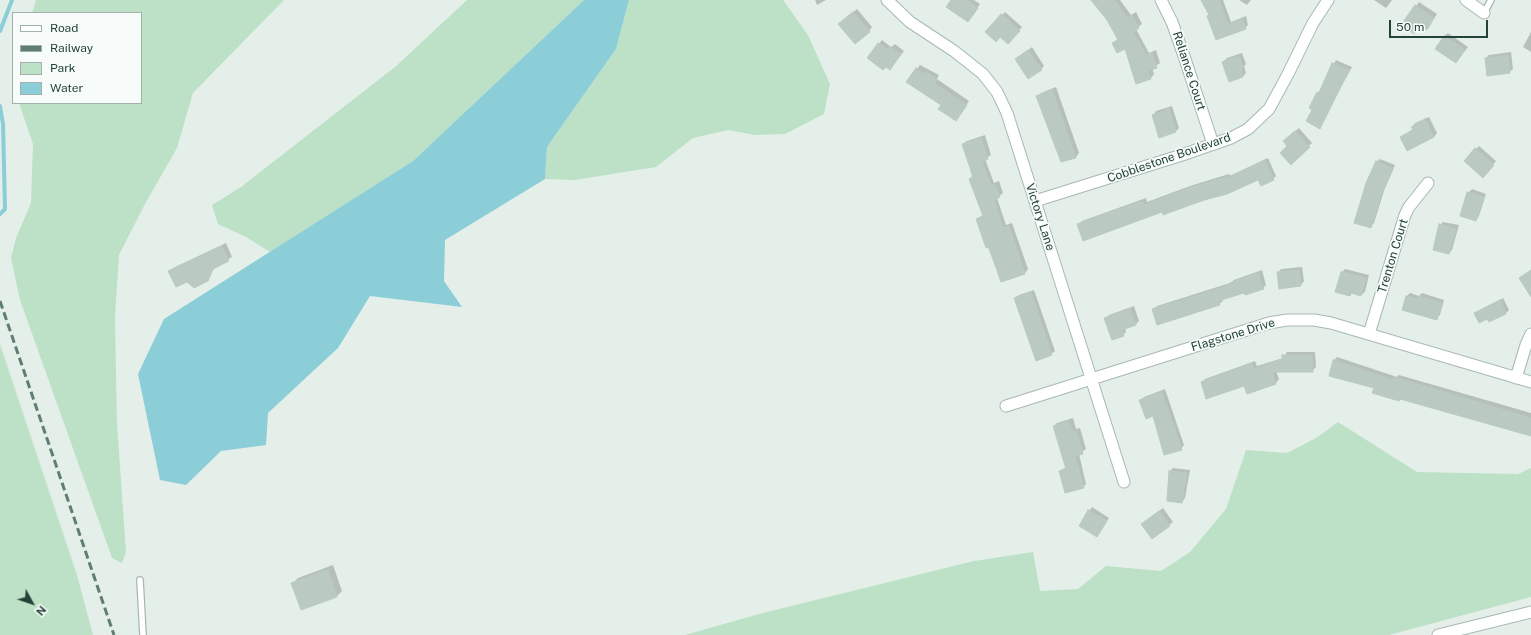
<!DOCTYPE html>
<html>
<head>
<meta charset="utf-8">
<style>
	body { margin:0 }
	#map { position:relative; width:1531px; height:635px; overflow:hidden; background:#e5efea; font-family:"Public Sans",sans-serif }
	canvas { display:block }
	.legend { position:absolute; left:12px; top:12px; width:130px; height:92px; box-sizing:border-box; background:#f7fbf9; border:1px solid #a2b1ac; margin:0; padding:5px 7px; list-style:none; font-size:12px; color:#234339 }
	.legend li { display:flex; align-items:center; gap:8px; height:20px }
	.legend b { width:20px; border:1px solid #a2b1ac }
	.north { position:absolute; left:12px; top:583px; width:40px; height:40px; -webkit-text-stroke:3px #f7fbf9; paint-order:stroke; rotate:130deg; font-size:11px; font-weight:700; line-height:16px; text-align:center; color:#234339 }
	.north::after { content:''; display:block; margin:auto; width:14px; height:18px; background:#234339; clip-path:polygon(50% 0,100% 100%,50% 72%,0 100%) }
	.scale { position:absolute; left:1389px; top:20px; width:99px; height:18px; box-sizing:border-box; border:2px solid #234339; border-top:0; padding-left:5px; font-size:12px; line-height:14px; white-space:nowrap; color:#234339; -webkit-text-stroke:3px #f7fbf9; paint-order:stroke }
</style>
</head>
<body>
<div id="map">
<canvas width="1531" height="635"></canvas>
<ul class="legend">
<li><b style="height:5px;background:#fff"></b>Road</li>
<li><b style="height:5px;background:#5e7e74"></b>Railway</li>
<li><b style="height:11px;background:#bde1c6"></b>Park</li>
<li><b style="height:11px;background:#8bced7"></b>Water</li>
</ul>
<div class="north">N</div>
<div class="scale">50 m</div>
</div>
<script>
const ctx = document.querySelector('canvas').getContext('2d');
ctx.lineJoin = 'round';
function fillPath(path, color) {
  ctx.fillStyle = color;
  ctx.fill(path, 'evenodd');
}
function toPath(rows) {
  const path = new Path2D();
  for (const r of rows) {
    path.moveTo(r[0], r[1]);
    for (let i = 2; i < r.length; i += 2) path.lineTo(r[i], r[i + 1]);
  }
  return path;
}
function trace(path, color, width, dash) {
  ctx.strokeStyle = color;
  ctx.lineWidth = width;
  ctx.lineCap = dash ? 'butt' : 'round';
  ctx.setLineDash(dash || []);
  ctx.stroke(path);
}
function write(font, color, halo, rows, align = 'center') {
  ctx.font = font + ' "Public Sans",sans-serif';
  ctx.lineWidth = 3.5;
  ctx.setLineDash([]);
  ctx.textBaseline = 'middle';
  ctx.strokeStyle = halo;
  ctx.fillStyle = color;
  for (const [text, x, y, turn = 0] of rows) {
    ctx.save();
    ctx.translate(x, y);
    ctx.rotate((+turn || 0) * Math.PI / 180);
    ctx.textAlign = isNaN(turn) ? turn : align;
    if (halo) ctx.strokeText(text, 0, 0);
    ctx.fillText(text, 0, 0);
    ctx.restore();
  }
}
const green = toPath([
	[36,0,284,0,193,93,177,148,145,204,119,255,115,317,117,424,126,552,122,563,112,558,20,300,11,258,16,238,31,203,33,144,19,103,141,103,141,13,32,13],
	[467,0,584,0,413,161,270,252,246,237,218,224,212,205,241,187,395,67],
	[629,0,783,0,808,35,830,84,824,114,785,134,755,135,728,130,693,138,656,167,575,180,545,179,547,147,616,49],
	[0,344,77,575,93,635,0,635],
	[1338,422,1417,472,1518,474,1531,468,1531,597,1389,635,685,635,759,614,974,561,1033,552,1040,591,1078,589,1106,566,1161,571,1190,552,1226,509,1246,450,1287,453,1316,438]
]);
const water = toPath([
	[584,0,629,0,616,49,547,147,545,179,445,240,444,281,462,307,370,296,338,348,268,413,266,445,221,451,186,485,160,480,138,374,164,319,413,161]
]);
const shadow = toPath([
	[815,0,826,0,817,5],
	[952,0,974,0,980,4,968,21],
	[1092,0,1120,0,1131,15,1136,12,1142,24,1136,29,1149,53,1156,50,1160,63,1152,68,1154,74,1151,78,1125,48,1113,43,1118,39,1107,20],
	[1202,0,1223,0,1231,22,1246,16,1248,25,1245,28,1216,39,1210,15],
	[1239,0,1251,0,1247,5],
	[1374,0,1392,0,1386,8],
	[1419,2,1437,14,1430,25,1421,25,1414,33,1402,25],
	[857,9,872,27,869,31,843,21],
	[1005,12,1022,27,1011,39,986,32],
	[1531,32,1531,52,1523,47],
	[1448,33,1468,47,1456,62,1444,36],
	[882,40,891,47,895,44,904,51,890,69,879,44],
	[1032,47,1044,66,1041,69,1016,59],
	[1511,52,1513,69,1509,72,1486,58,1489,55],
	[1242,53,1246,64,1244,66,1246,73,1243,76,1230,81,1223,62,1227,58],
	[1336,60,1352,67,1319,127,1313,109,1310,108],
	[920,65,939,75,937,79,969,101,959,116,942,104,917,69],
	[1056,87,1079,153,1076,157,1062,161,1038,97,1041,93],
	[1172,106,1179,128,1176,131,1160,136,1153,115,1156,111],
	[1429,117,1437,133,1434,137,1401,137,1413,129,1412,127,1415,123],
	[1299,128,1312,143,1291,163,1289,146,1284,141],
	[985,135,991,155,985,159,994,183,999,181,1003,193,997,198,1006,225,1012,223,1028,269,1025,273,1001,281,977,219,983,215,970,179,973,175,963,144,967,141],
	[1479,146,1496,161,1486,173,1476,149],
	[1268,158,1276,176,1273,179,1259,178,1227,193,1163,214,1162,211,1078,224,1082,221,1146,198,1147,202,1190,186,1229,174,1230,176],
	[1380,159,1395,165,1384,191,1374,223,1370,227,1377,162],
	[1472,189,1486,194,1479,216,1476,220,1468,193],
	[1443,222,1459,225,1452,250,1449,253,1440,225],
	[226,243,232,257,215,267,207,280,187,281,169,271,173,268],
	[1302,267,1304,281,1301,285,1278,273,1281,269],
	[1345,269,1369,275,1365,292,1361,295,1352,293,1350,295,1342,272],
	[1262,270,1266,285,1263,288,1244,292,1222,299,1223,301,1219,304,1154,310,1157,306,1230,283,1234,280],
	[1034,290,1055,351,1051,354,1015,298,1019,295],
	[1410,293,1419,296,1422,293,1444,300,1440,315,1436,319,1407,296],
	[1503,298,1509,310,1506,313,1475,313],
	[1134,306,1139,321,1136,324,1125,328,1126,332,1123,335,1105,318,1109,315],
	[1287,352,1315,352,1316,367,1312,371,1276,371,1279,379,1276,383,1245,385,1202,382,1205,379,1255,361,1257,366,1283,358],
	[1337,357,1397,377,1399,375,1531,413,1531,435,1401,398,1399,400,1375,388,1330,375,1334,360],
	[1165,389,1184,445,1181,449,1141,400,1144,397],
	[1073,418,1076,429,1080,428,1086,449,1079,454,1086,484,1083,487,1060,471,1066,467,1054,426,1057,423],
	[1173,468,1190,470,1185,498,1182,502,1168,500,1170,471],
	[1092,507,1109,518,1097,536,1089,511],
	[1163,508,1173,522,1152,538,1146,521],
	[333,565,342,591,337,596,302,609,293,583,298,578]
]);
const stream = toPath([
	[0,31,12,0],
	[0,106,3,124,5,209,0,214]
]);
const building = toPath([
	[951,0,966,0,978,8,968,22,946,7,951,0],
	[1091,0,1114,0,1128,18,1132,15,1139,28,1133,32,1146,55,1152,53,1157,68,1148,71,1151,79,1136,84,1125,49,1117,53,1112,43,1118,40,1107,20,1091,0],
	[1201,0,1219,0,1228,24,1242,19,1246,29,1216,40,1207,16,1209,15,1201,0],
	[1415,5,1434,18,1427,30,1420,25,1414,34,1401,25,1415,5],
	[853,12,870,32,855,44,838,24,853,12],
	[1001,14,1020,31,1008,44,1000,37,996,42,985,32,1001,14],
	[1444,36,1465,50,1456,63,1435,49,1444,36],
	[878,43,888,50,890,47,901,54,890,70,886,67,883,70,867,58,878,43],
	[1028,50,1042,70,1028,79,1015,59,1028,50],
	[1508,55,1510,73,1487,76,1485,58,1508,55],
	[1239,56,1243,68,1241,69,1243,77,1229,82,1222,62,1239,56],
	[1332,63,1349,70,1320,129,1306,121,1312,110,1309,108,1317,92,1319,93,1332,63],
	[916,68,924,74,926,72,937,79,934,83,967,105,956,121,938,109,941,105,906,82,916,68],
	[1052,90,1076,158,1061,162,1036,96,1052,90],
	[1169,109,1176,132,1159,138,1152,115,1169,109],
	[1425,119,1434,137,1407,151,1400,137,1413,130,1411,127,1425,119],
	[1295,131,1310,147,1291,165,1280,153,1287,146,1283,141,1295,131],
	[981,138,988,159,982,162,991,185,995,184,1000,197,994,200,1003,228,1009,226,1025,274,1001,282,989,247,986,248,976,219,983,216,969,179,973,177,962,144,981,138],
	[1475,148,1494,165,1483,178,1464,161,1475,148],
	[1265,160,1274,180,1261,186,1258,180,1227,194,1204,200,1163,215,1162,212,1083,241,1077,224,1142,201,1144,205,1186,189,1226,177,1226,178,1265,160],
	[1376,161,1393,169,1381,195,1371,228,1354,223,1366,183,1376,161],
	[1467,192,1484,197,1476,221,1460,216,1467,192],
	[1439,224,1456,229,1449,254,1433,250,1439,224],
	[222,246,229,261,213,269,208,281,194,288,187,282,176,287,168,271,222,246],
	[1299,270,1301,286,1279,289,1277,272,1299,270],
	[1531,270,1531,297,1519,278,1531,270],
	[1341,272,1366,278,1361,296,1351,293,1350,296,1335,292,1341,272],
	[1258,273,1264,289,1245,295,1244,293,1218,301,1220,305,1157,325,1152,309,1230,285,1230,283,1258,273],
	[1031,292,1052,355,1036,361,1014,298,1031,292],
	[1406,296,1417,299,1418,296,1442,303,1437,320,1402,310,1406,296],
	[1500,300,1506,314,1489,322,1487,319,1479,323,1474,313,1500,300],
	[1130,309,1136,325,1122,330,1124,336,1112,340,1104,318,1130,309],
	[1282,355,1312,355,1313,372,1272,372,1276,384,1247,394,1244,386,1206,399,1201,382,1252,363,1254,369,1282,359,1282,355],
	[1333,360,1393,380,1394,377,1531,418,1531,436,1400,399,1399,401,1372,393,1374,388,1329,376,1333,360],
	[1162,392,1182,450,1164,455,1153,416,1146,419,1139,400,1162,392],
	[1069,421,1073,432,1076,431,1083,454,1075,456,1084,488,1065,493,1059,471,1066,469,1053,426,1069,421],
	[1169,471,1187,473,1182,503,1167,501,1169,471],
	[1088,510,1107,521,1097,537,1079,526,1088,510],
	[1159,511,1170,526,1152,539,1141,524,1159,511],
	[328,570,337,597,301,610,291,583,328,570]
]);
const service = toPath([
	[1484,13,1491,0],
	[140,580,143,635]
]);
const minor = toPath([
	[887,0,910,22,954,51,983,74,997,92,1007,113,1124,482],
	[1161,0,1172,22,1184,56,1213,144],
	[1466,0,1484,13],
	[1035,201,1182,155,1231,138,1248,129,1269,109,1288,74,1313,23,1328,0],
	[1369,334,1405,215,1409,207,1428,183],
	[1516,378,1526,345,1531,334],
	[1006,406,1269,323,1287,320,1314,320,1331,323,1531,382],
	[1438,635,1531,612]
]);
const rail = toPath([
	[0,301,114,635]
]);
const streetNames = [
	["Reliance Court",1189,71,72],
	["Cobblestone Boulevard",1169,158,-19],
	["Victory Lane",1040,217,72],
	["Trenton Court",1393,256,-73],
	["Flagstone Drive",1233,335,-17]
];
fillPath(green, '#bde1c6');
fillPath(water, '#8bced7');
fillPath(shadow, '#0003');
trace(stream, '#8bced7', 4);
fillPath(building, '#bacac3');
trace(building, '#b7cac1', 1);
trace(service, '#a7b8b1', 8);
trace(minor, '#a7b8b1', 13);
trace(service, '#fff', 5.5);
trace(minor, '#fff', 11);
trace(rail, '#5e7e74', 3, [8, 4]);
write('12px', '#234339', '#f7fbf9', streetNames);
</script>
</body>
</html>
